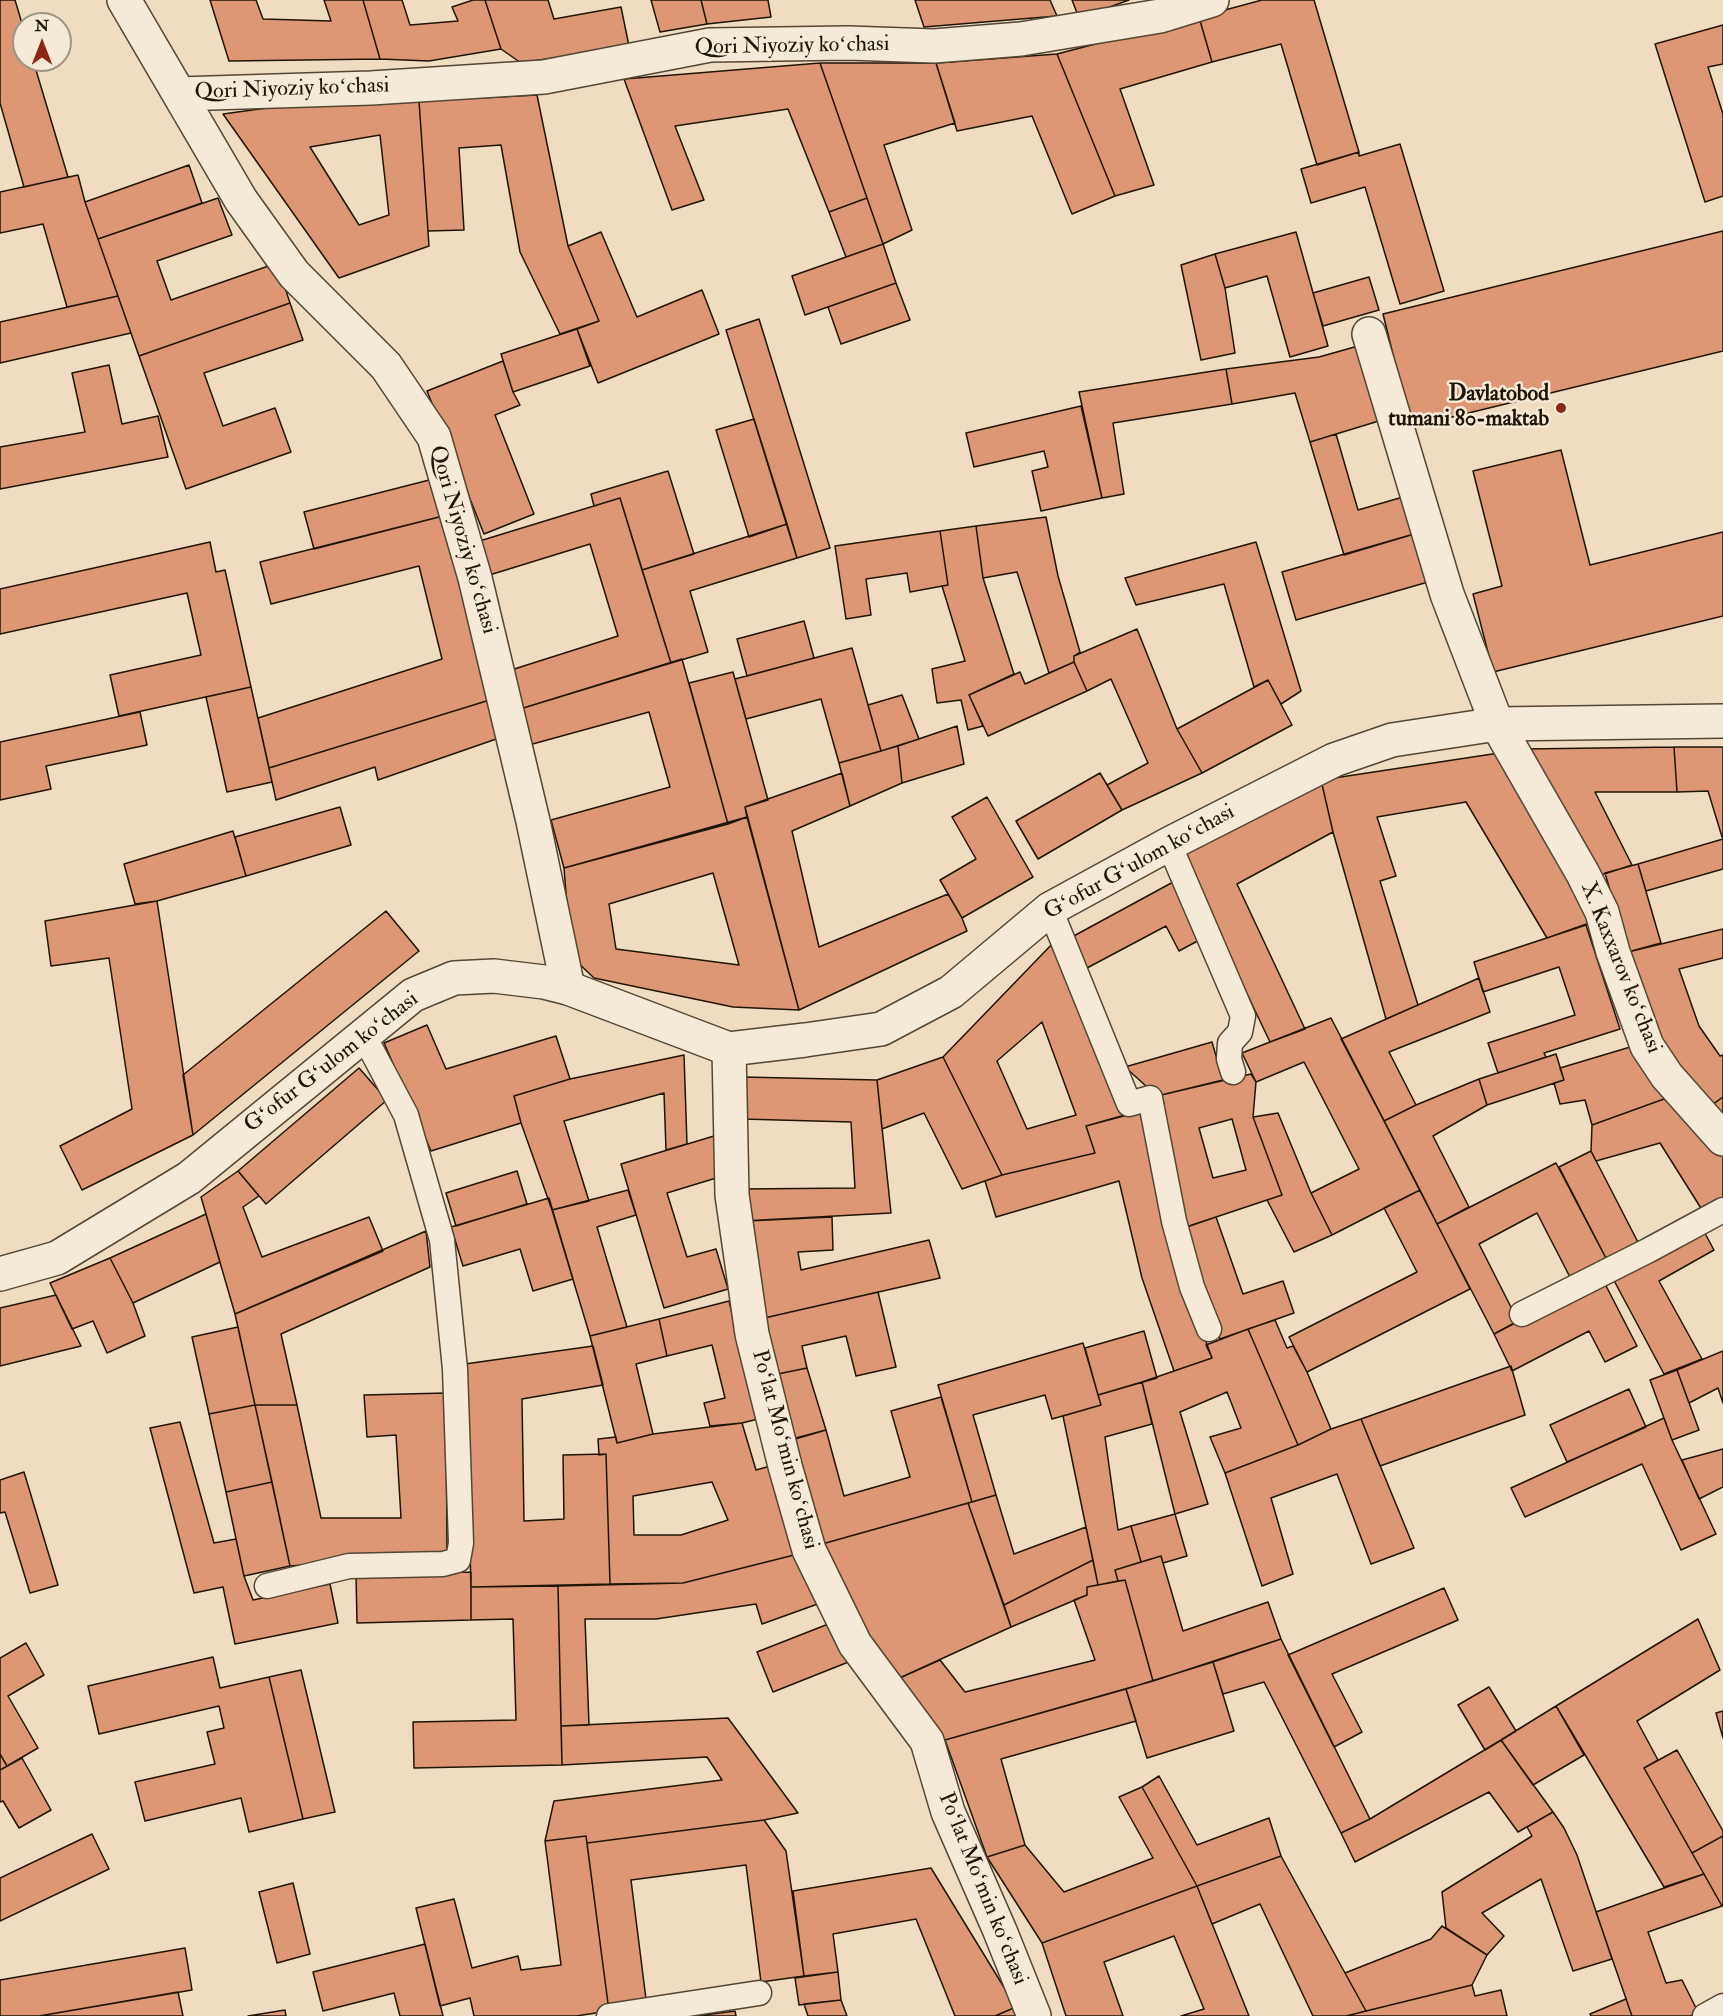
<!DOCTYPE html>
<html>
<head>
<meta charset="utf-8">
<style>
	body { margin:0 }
	#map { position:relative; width:1723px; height:2016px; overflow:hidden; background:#f0ddc1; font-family:"IM FELL Double Pica",serif }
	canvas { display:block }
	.north { position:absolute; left:12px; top:12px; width:60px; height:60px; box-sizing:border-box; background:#f5e9d7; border:2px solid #9f9483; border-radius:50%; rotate:0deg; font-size:16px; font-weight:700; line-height:24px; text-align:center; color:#1f1405 }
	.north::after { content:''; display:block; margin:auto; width:21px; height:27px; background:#8f2418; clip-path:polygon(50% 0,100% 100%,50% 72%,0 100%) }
</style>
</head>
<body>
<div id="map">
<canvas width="1723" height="2016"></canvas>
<div class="north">N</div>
</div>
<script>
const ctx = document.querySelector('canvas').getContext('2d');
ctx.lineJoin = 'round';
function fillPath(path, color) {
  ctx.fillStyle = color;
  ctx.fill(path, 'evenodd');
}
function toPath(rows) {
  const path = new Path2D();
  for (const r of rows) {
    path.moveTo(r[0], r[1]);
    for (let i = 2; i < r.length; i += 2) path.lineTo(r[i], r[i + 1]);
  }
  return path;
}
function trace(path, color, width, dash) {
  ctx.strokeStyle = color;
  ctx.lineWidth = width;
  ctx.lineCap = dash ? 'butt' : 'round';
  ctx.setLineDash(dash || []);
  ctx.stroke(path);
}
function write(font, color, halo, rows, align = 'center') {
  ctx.font = font + ' "IM FELL Double Pica",serif';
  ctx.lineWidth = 5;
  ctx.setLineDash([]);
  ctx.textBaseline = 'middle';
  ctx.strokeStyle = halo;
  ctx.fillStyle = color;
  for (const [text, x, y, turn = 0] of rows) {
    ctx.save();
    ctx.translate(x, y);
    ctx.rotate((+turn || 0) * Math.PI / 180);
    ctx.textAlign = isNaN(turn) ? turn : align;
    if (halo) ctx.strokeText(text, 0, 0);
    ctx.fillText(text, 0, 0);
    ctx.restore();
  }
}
const building = toPath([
	[0,0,15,0,24,30,24,60,33,60,68,177,24,187,0,103,0,0],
	[210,0,256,0,263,19,331,21,324,0,363,0,380,59,229,61,210,0],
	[363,0,402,0,410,25,458,21,452,7,473,0,485,0,501,49,429,61,380,59,363,0],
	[485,0,548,0,554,19,621,7,629,46,521,63,501,49,485,0],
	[651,0,701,0,707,24,660,32,651,0],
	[701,0,768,0,771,17,707,24,701,0],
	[915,0,1050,0,1057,16,924,27,915,0],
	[1072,0,1129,0,1079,18,1072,0],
	[1262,0,1314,0,1359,152,1317,165,1281,44,1212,62,1199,17,1262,0],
	[1199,17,1212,62,1120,89,1154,185,1115,196,1057,54,1199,17],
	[1723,25,1723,64,1708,67,1723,114,1723,196,1705,202,1655,44,1723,25],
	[1057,54,1115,196,1072,214,1032,116,957,131,936,63,1057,54],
	[820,63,867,198,829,212,788,109,675,126,704,200,672,210,624,79,820,63],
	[820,63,936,63,955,123,884,145,912,230,883,244,820,63],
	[537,95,568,246,599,321,560,334,520,252,501,145,459,148,464,230,428,231,419,101,537,95],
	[318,101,419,101,429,246,339,278,223,114,318,101],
	[380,135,389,215,359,225,310,147,380,135],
	[1400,144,1444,291,1400,304,1365,187,1311,203,1301,169,1359,152,1359,156,1400,144],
	[189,165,202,203,98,239,85,202,189,165],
	[78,175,85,202,118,296,67,307,43,224,0,233,0,192,78,175],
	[218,198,232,235,157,261,171,300,277,263,290,303,139,356,98,239,218,198],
	[867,198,883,244,846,257,829,212,867,198],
	[1723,231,1723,351,1411,427,1383,314,1723,231],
	[601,232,637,317,702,290,719,334,598,383,577,329,599,321,568,246,601,232],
	[1296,232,1328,346,1290,357,1267,276,1225,288,1215,254,1296,232],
	[883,244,896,283,805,315,792,276,883,244],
	[1215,254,1225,288,1235,353,1201,360,1181,265,1215,254],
	[1369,277,1379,310,1323,326,1313,293,1369,277],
	[896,283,910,320,841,344,828,307,896,283],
	[118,296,131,333,0,363,0,322,118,296],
	[290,303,303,340,204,373,223,426,275,408,291,452,186,489,139,356,290,303],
	[759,319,830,548,797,558,726,330,759,319],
	[577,329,590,366,513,392,501,354,577,329],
	[1358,346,1382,420,1310,442,1295,393,1232,404,1226,369,1319,357,1358,346],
	[503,361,513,392,520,405,495,415,534,514,484,534,427,391,503,361],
	[109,365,122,424,158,416,168,457,0,489,0,447,85,432,72,373,109,365],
	[1226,369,1232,404,1113,423,1124,494,1102,498,1079,392,1226,369],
	[1081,406,1102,498,1041,511,1032,471,1048,467,1044,451,974,467,966,433,1081,406],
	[754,419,787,524,749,537,716,430,754,419],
	[1336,434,1358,510,1410,495,1421,532,1344,555,1310,442,1336,434],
	[1561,450,1590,565,1723,532,1723,616,1493,672,1473,594,1502,586,1473,471,1561,450],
	[668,471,694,554,642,570,620,498,594,506,591,494,668,471],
	[437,478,447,515,314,549,304,512,437,478],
	[620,498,671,663,520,709,508,671,618,636,590,544,483,577,473,543,620,498],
	[447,515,493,699,269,768,258,718,442,659,419,566,271,604,260,562,447,515],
	[1046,517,1058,576,1080,652,1074,656,1074,662,1049,673,1017,572,983,578,976,526,1046,517],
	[787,524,797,558,690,591,708,652,671,663,642,570,787,524],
	[976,526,983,578,1014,674,969,695,983,726,968,730,961,700,937,703,932,669,965,661,942,586,948,585,940,531,976,526],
	[940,531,948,585,910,592,907,573,866,579,871,615,846,619,835,546,940,531],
	[1421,532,1435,580,1296,620,1282,572,1421,532],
	[210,542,216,572,225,570,251,687,119,716,110,675,201,655,187,593,0,634,0,589,210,542],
	[1256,542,1301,691,1281,704,1268,680,1254,687,1224,584,1136,605,1125,578,1256,542],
	[804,621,814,658,747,676,737,639,804,621],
	[1137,629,1177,729,1202,773,1122,810,1107,785,1148,763,1111,679,1087,691,1074,662,1074,656,1137,629],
	[852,648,881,751,839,763,821,699,746,719,735,679,852,648],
	[682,659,728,824,564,868,551,820,670,787,649,712,529,745,520,709,682,659],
	[1074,662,1087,691,988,736,969,695,1020,672,1025,684,1074,662],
	[733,672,768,800,745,807,747,817,728,824,689,683,733,672],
	[1268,680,1292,725,1202,773,1177,729,1268,680],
	[251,687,272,782,227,792,206,697,251,687],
	[902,695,919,739,881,751,868,705,902,695],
	[493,699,502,737,378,780,375,767,276,800,269,768,493,699],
	[140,712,147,745,46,766,51,789,0,800,0,742,140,712],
	[957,726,964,764,902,783,898,746,957,726],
	[898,746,902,783,850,806,839,763,898,746],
	[1674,747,1723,747,1723,840,1708,791,1677,792,1674,747],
	[1674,747,1677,792,1595,792,1632,865,1595,877,1525,749,1674,747],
	[1499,753,1595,921,1547,938,1466,802,1377,817,1396,876,1380,881,1418,1005,1386,1019,1333,832,1321,780,1499,753],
	[842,773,850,806,792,831,819,947,948,894,962,918,967,931,799,1010,745,807,842,773],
	[1100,773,1122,810,1038,859,1016,821,1100,773],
	[1321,780,1333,832,1237,884,1305,1029,1270,1042,1180,853,1321,780],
	[987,797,1033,877,962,918,940,880,976,859,952,817,987,797],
	[340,807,351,845,246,876,235,837,340,807],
	[747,817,799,1010,733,1007,594,978,571,956,564,868,747,817],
	[713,873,739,965,616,949,609,904,713,873],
	[233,831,246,876,157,901,135,904,124,864,233,831],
	[1723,839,1723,869,1646,891,1638,864,1723,839],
	[1638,864,1661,943,1628,952,1605,873,1638,864],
	[1175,881,1205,937,1179,951,1166,926,1087,968,1070,938,1175,881],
	[157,901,193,1135,82,1190,60,1146,132,1109,109,958,51,966,45,921,157,901],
	[386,911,419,951,193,1135,183,1075,386,911],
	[1586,925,1620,1029,1544,1053,1546,1057,1498,1073,1488,1043,1575,1015,1559,967,1483,992,1474,962,1586,925],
	[1723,929,1723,958,1679,969,1699,1026,1720,1056,1723,1055,1723,1097,1710,1106,1660,1044,1628,952,1723,929],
	[1055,941,1125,1115,1086,1126,1095,1153,1002,1175,943,1057,1055,941],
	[1042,1022,1076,1115,1027,1129,997,1061,1042,1022],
	[1479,978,1490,1012,1389,1052,1416,1105,1384,1121,1341,1039,1479,978],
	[1331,1018,1420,1190,1332,1235,1311,1193,1359,1169,1304,1062,1256,1082,1242,1053,1331,1018],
	[427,1025,446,1069,556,1036,570,1079,514,1096,521,1123,431,1151,384,1043,427,1025],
	[1212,1042,1223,1080,1157,1096,1125,1067,1212,1042],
	[1637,1045,1664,1099,1592,1125,1585,1100,1560,1104,1554,1083,1564,1080,1560,1068,1637,1045],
	[1556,1054,1564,1080,1487,1105,1479,1079,1556,1054],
	[684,1055,687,1144,666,1150,664,1093,564,1121,589,1201,552,1210,521,1123,514,1096,570,1079,684,1055],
	[943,1057,1002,1175,962,1189,924,1113,882,1129,877,1080,943,1057],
	[359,1068,387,1100,266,1204,238,1171,359,1068],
	[1251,1074,1256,1082,1253,1117,1282,1195,1186,1227,1157,1096,1251,1074],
	[1232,1119,1246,1170,1213,1178,1199,1128,1232,1119],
	[743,1077,877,1080,891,1213,743,1221,741,1189,855,1188,851,1122,742,1119,743,1077],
	[1479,1079,1487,1105,1433,1136,1469,1207,1437,1224,1384,1121,1416,1105,1479,1079],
	[1723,1097,1723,1116,1712,1105,1723,1097],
	[1664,1099,1716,1142,1723,1151,1723,1201,1704,1213,1660,1143,1596,1161,1591,1151,1592,1125,1664,1099],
	[1146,1110,1183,1279,1212,1358,1174,1371,1142,1278,1119,1181,996,1217,985,1181,1002,1175,1095,1153,1086,1126,1146,1110],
	[1278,1113,1311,1193,1332,1235,1294,1252,1267,1200,1282,1195,1253,1117,1278,1113],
	[714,1136,726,1175,667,1193,687,1257,716,1249,728,1289,664,1308,621,1164,714,1136],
	[1591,1151,1641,1248,1609,1264,1559,1167,1591,1151],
	[1556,1163,1609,1264,1573,1283,1537,1213,1479,1244,1518,1321,1494,1334,1437,1224,1556,1163],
	[238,1171,259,1196,243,1207,262,1257,369,1217,383,1251,235,1314,201,1197,238,1171],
	[517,1171,527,1204,456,1226,446,1193,517,1171],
	[628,1190,636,1215,597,1227,627,1327,590,1336,552,1210,628,1190],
	[1420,1190,1470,1289,1307,1372,1289,1337,1417,1272,1384,1208,1420,1190],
	[549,1198,573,1279,533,1291,520,1249,463,1266,451,1227,549,1198],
	[206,1214,220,1262,133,1303,110,1258,206,1214],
	[832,1217,833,1250,798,1252,801,1270,929,1240,940,1278,760,1319,747,1221,832,1217],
	[1216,1217,1243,1294,1283,1281,1294,1313,1220,1339,1181,1229,1216,1217],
	[1701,1226,1714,1250,1659,1281,1702,1359,1664,1374,1611,1275,1701,1226],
	[426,1231,430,1267,281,1334,297,1405,255,1405,235,1314,426,1231],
	[110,1258,133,1303,145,1336,107,1353,93,1321,72,1329,50,1283,110,1258],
	[1602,1278,1637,1346,1605,1362,1589,1331,1512,1371,1494,1334,1602,1278],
	[878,1292,896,1367,856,1376,846,1336,802,1346,807,1368,773,1375,760,1319,878,1292],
	[56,1295,81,1346,0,1366,0,1308,56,1295],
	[729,1301,758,1419,742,1423,710,1426,704,1403,725,1398,712,1345,667,1356,659,1319,729,1301],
	[659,1319,667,1356,636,1364,653,1434,617,1443,590,1336,659,1319],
	[1275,1320,1287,1348,1293,1346,1307,1372,1331,1429,1298,1445,1248,1329,1275,1320],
	[238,1327,255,1405,209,1414,192,1337,238,1327],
	[1248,1329,1298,1445,1225,1473,1210,1437,1241,1428,1227,1392,1180,1412,1208,1504,1175,1514,1142,1382,1212,1358,1206,1345,1248,1329],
	[1144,1331,1157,1378,1098,1395,1085,1348,1144,1331],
	[1083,1343,1101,1405,1052,1419,1045,1395,973,1415,996,1495,972,1502,938,1385,1083,1343],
	[593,1346,603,1385,522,1399,524,1521,564,1519,563,1455,606,1454,610,1584,471,1587,465,1364,593,1346],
	[1723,1351,1723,1403,1718,1388,1689,1403,1677,1370,1723,1351],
	[1511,1366,1525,1415,1380,1466,1361,1419,1511,1366],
	[807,1368,826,1430,792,1439,773,1375,807,1368],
	[1677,1370,1699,1430,1672,1440,1650,1380,1677,1370],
	[1142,1382,1152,1424,1105,1437,1118,1530,1131,1526,1141,1562,1115,1570,1118,1581,1098,1585,1063,1416,1101,1405,1098,1395,1142,1382],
	[1629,1389,1646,1427,1567,1462,1550,1425,1629,1389],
	[446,1393,447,1554,290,1566,255,1405,297,1405,321,1518,401,1518,396,1435,367,1437,364,1395,446,1393],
	[941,1397,972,1502,815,1546,785,1442,826,1430,844,1496,910,1477,891,1411,941,1397],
	[255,1405,272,1482,226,1492,209,1414,255,1405],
	[1664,1418,1672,1440,1716,1534,1681,1550,1642,1464,1525,1517,1511,1488,1664,1418],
	[1361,1419,1414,1548,1371,1564,1337,1474,1271,1498,1293,1574,1262,1586,1225,1473,1298,1445,1331,1429,1361,1419],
	[180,1422,214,1543,236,1539,244,1576,253,1600,330,1584,338,1623,235,1644,223,1587,194,1593,150,1428,180,1422],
	[742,1423,756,1470,774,1465,802,1553,683,1583,610,1584,606,1454,599,1455,598,1439,616,1437,617,1443,653,1434,742,1423],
	[712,1482,728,1520,681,1535,634,1535,633,1496,712,1482],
	[1723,1449,1723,1487,1699,1499,1682,1460,1723,1449],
	[24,1472,58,1585,30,1593,5,1512,0,1513,0,1480,24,1472],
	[272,1482,290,1566,244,1576,226,1492,272,1482],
	[996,1495,1014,1554,1086,1527,1093,1560,1004,1605,968,1503,996,1495],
	[968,1503,1011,1627,893,1681,815,1546,968,1503],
	[1175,1514,1187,1556,1163,1563,1161,1556,1141,1562,1131,1526,1175,1514],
	[802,1553,826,1601,762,1624,756,1604,656,1619,585,1619,589,1725,561,1726,558,1586,683,1583,802,1553],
	[1161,1556,1183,1631,1268,1602,1281,1639,1153,1681,1125,1580,1118,1581,1115,1570,1161,1556],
	[1093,1560,1098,1585,1087,1587,1087,1595,1011,1627,1004,1605,1093,1560],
	[471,1572,471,1620,357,1623,356,1575,471,1572],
	[1125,1580,1153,1681,945,1740,893,1681,940,1660,965,1692,1095,1660,1074,1600,1087,1595,1087,1587,1125,1580],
	[558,1586,562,1765,414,1768,413,1722,516,1720,513,1619,471,1620,471,1587,558,1586],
	[1444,1588,1458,1620,1332,1674,1362,1732,1334,1747,1288,1655,1444,1588],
	[1698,1619,1720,1670,1637,1721,1658,1760,1644,1768,1704,1874,1664,1887,1556,1706,1698,1619],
	[836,1621,851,1661,773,1692,757,1652,836,1621],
	[1281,1639,1370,1819,1341,1833,1264,1682,1223,1694,1213,1662,1281,1639],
	[26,1643,44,1675,8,1696,38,1748,7,1766,0,1754,0,1658,26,1643],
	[213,1657,220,1688,269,1677,303,1819,249,1832,241,1798,145,1821,135,1782,215,1764,207,1732,224,1728,219,1706,99,1734,88,1686,213,1657],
	[1213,1662,1234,1731,1147,1758,1126,1689,1213,1662],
	[301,1670,335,1812,303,1819,269,1677,301,1670],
	[1489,1687,1516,1731,1485,1750,1458,1705,1489,1687],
	[1126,1689,1136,1721,1001,1759,1025,1845,987,1857,945,1740,1126,1689],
	[1556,1706,1584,1755,1533,1785,1501,1740,1556,1706],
	[1723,1711,1723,1738,1716,1713,1723,1711],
	[728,1718,798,1813,764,1820,587,1843,586,1836,545,1841,554,1801,722,1780,707,1757,562,1765,561,1726,728,1718],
	[1501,1740,1553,1812,1518,1832,1489,1792,1355,1862,1341,1833,1370,1819,1501,1740],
	[1677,1750,1723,1831,1723,1836,1692,1853,1644,1768,1677,1750],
	[0,1754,7,1766,0,1770,0,1754],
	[22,1758,51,1810,19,1828,3,1801,0,1802,0,1770,22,1758],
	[1159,1776,1197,1845,1269,1818,1281,1856,1197,1886,1142,1787,1159,1776],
	[1142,1787,1197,1886,1042,1943,987,1857,1025,1845,1064,1892,1153,1858,1119,1797,1142,1787],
	[1553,1812,1564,1828,1577,1855,1612,1959,1573,1971,1541,1879,1482,1913,1504,1936,1487,1955,1446,1928,1442,1892,1532,1836,1527,1827,1553,1812],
	[764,1820,786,1851,804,1976,761,1982,746,1865,631,1880,647,2007,609,2011,587,1843,764,1820],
	[92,1834,109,1869,0,1921,0,1878,92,1834],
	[586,1836,609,2011,576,2016,474,2016,470,1998,440,2006,416,1908,454,1899,472,1968,518,1956,521,1970,561,1965,545,1841,586,1836],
	[1723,1836,1723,1906,1722,1906,1692,1853,1723,1836],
	[1281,1856,1345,1973,1366,2011,1346,2016,1313,2016,1260,1904,1212,1924,1197,1886,1281,1856],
	[931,1868,1016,2007,995,2016,955,2016,916,1919,833,1934,838,1972,804,1976,793,1891,931,1868],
	[1704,1874,1722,1906,1648,1932,1666,1983,1682,1980,1698,2012,1691,2016,1632,2016,1596,1912,1704,1874],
	[293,1883,310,1954,277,1963,259,1892,293,1883],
	[1197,1886,1249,2016,1181,2016,1204,2009,1174,1936,1104,1962,1123,2016,1066,2016,1042,1943,1197,1886],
	[1442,1926,1487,1955,1472,1985,1366,2011,1345,1973,1431,1939,1442,1926],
	[425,1944,443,2016,400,2016,394,1993,323,2011,313,1972,425,1944],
	[185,1948,192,1990,39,2016,0,2016,0,1980,185,1948],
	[838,1972,841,2000,799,2005,795,1978,838,1972],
	[1472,1985,1475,1996,1501,1990,1507,2016,1346,2016,1472,1985],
	[178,1992,183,2016,39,2016,178,1992],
	[1626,1999,1632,2016,1591,2016,1590,2014,1626,1999],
	[841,2000,847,2016,808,2016,804,2004,841,2000],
	[1016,2007,1019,2016,995,2016,1016,2007],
	[285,2010,286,2016,248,2016,285,2010],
	[735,2011,736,2016,697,2016,735,2011]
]);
const service = toPath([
	[1169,844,1243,1016,1240,1032,1230,1043,1229,1059,1233,1072],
	[1050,909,1129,1104,1150,1098,1174,1221,1192,1287,1209,1329],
	[1522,1314,1649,1250,1723,1210],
	[267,1586,349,1566,443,1564,458,1560,461,1543,455,1369,442,1240,406,1115,364,1036],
	[609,2016,759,1993],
	[1705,2016,1723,2006]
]);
const minor = toPath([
	[124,0,241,200,294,274,386,366,434,437,475,578,533,821,568,988],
	[179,94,371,88,544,77,710,45,848,43,934,46,1021,39,1160,16,1212,0],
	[1369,334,1447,594,1497,724,1583,874,1602,912,1613,952,1647,1046,1667,1076,1723,1139],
	[729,1049,732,1195,752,1334,785,1466,809,1550,855,1644,927,1741,948,1812,1000,1931,1034,2016]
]);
const tertiary = toPath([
	[0,1274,57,1258,189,1178,413,995,454,978,494,976,544,982,568,988,729,1049,805,1040,881,1029,951,992,1050,909,1169,844,1334,760,1392,740,1497,724,1723,721]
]);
const markers = [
	[1561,408,6,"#8f2418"]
];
const streetNames = [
	["Qori Niyoziy koʻchasi",792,47,-1],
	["Qori Niyoziy koʻchasi",292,90,-2],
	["Qori Niyoziy koʻchasi",462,540,74],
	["Gʻofur Gʻulom koʻchasi",1140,863,-29],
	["X. Kaxxarov koʻchasi",1620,968,68],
	["Gʻofur Gʻulom koʻchasi",332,1063,-38],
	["Poʻlat Moʻmin koʻchasi",784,1450,75],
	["Poʻlat Moʻmin koʻchasi",982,1889,68]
];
const poiNames = [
	["Davlatobod",1549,395],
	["tumani 80-maktab",1549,420]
];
fillPath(building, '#dd9775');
trace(building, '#1f1405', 1.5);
trace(service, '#534634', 27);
trace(minor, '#534634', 36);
trace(tertiary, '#534634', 36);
trace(service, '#f5e9d7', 24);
trace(minor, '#f5e9d7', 33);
trace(tertiary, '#f5e9d7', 33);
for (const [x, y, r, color] of markers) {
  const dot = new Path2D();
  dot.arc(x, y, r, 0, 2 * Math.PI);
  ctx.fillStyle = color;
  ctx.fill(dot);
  trace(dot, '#f5e9d7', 2);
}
write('22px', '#1f1405', '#f5e9d7', streetNames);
write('bold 22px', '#1f1405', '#f5e9d7', poiNames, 'right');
</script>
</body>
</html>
